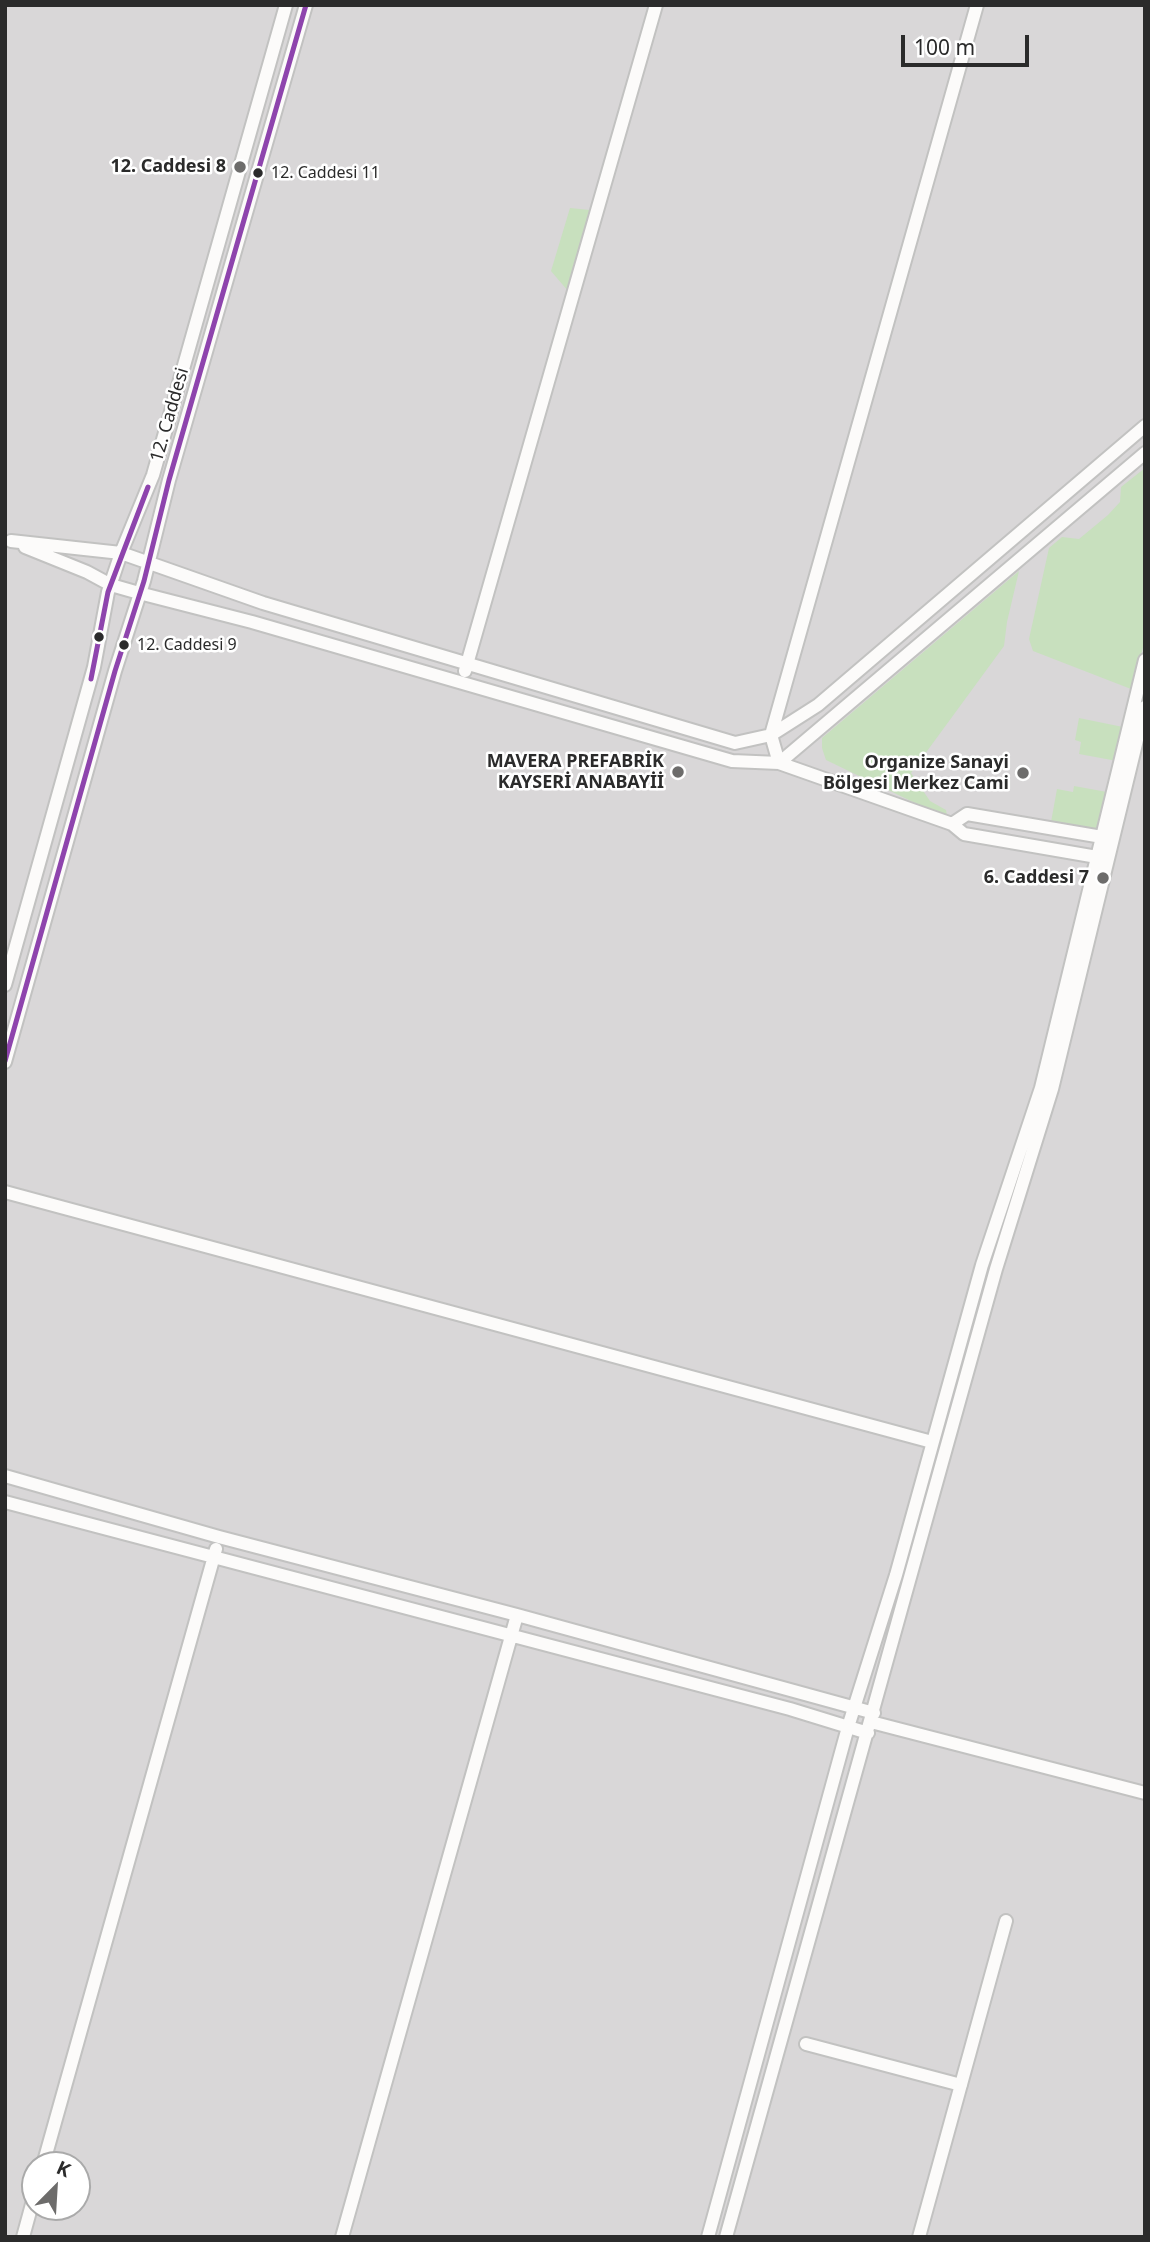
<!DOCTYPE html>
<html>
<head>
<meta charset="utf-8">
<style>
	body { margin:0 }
	#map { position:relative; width:1150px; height:2242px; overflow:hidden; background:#e8e6e1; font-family:"Noto Sans",sans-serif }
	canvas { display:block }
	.frame { position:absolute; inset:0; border:7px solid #2b2b2b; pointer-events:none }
	.north { position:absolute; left:21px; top:2151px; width:70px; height:70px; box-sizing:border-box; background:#fff; border:2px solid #aaa; border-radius:50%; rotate:24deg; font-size:19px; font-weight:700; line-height:28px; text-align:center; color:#2b2b2b }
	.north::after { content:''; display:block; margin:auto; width:24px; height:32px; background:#6d6c6b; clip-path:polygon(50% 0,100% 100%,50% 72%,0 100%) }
	.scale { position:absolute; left:901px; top:35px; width:128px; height:32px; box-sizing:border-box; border:4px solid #2b2b2b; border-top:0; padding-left:9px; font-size:21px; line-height:24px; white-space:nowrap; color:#2b2b2b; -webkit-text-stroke:5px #fff; paint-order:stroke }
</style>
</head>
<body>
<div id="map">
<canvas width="1150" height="2242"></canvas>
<div class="frame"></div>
<div class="north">K</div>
<div class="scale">100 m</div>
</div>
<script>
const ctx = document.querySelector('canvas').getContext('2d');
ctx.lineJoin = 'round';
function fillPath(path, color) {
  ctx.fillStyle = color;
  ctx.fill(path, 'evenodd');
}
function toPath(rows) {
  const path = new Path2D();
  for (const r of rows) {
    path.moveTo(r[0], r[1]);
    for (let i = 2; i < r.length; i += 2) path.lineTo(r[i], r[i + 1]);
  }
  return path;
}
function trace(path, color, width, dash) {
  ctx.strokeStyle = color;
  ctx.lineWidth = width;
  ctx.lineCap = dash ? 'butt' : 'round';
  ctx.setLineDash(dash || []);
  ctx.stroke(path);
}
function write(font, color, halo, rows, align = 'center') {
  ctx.font = font + ' "Noto Sans",sans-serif';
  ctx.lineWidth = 5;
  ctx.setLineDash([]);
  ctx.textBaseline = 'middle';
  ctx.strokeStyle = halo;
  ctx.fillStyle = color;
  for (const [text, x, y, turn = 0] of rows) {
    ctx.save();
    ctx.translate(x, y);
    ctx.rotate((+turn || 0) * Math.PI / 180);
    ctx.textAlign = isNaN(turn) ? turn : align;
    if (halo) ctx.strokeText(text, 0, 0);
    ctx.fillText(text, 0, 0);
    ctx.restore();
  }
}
const industrial = toPath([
	[5,5,1145,5,1145,2237,5,2237],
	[35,2165,77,2165,77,2207,35,2207]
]);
const green = toPath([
	[570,208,590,210,568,291,551,271],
	[1145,468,1145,641,1131,689,1033,651,1029,639,1049,548,1062,537,1079,539,1108,515,1120,502,1121,487],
	[1019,571,1007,622,1004,646,911,773,930,801,946,810,947,815,942,816,826,760,822,748,822,738],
	[1079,718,1123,727,1117,761,1079,754,1081,742,1075,740],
	[1074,786,1107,792,1099,832,1051,822,1057,789,1073,792]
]);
const minor = toPath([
	[11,541,121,553,263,603,735,743,771,735,818,705,1145,426],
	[25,547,87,572,111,585,139,593,252,622,732,761,779,763,952,824,964,834,1097,857],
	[465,671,656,5],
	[779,763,771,735,977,5],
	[779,763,1145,453],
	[952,824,967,814,1102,837],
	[5,985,94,667,108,592,121,553,153,475,286,5],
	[5,1062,115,671,144,581,169,480,306,5],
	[5,1192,932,1442],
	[5,1476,219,1537,517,1615,874,1713],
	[5,1502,790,1709,868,1733],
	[871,1722,1145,1793],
	[806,2044,961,2085],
	[43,2165,216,1549],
	[23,2237,35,2193],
	[342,2237,517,1615],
	[708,2237,848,1727,896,1575,982,1265,1041,1088,1145,660],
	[726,2237,996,1269,1052,1089,1145,707],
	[919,2237,1006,1921]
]);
const bus1 = toPath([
	[91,679,108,592,148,487],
	[5,1061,115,671,144,581,169,480,306,5]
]);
const markers = [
	[240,167,7,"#6d6c6b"],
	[258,173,6,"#2b2b2b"],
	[99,637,6,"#2b2b2b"],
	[124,645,6,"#2b2b2b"],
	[678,772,7,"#6d6c6b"],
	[1023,773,7,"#6d6c6b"],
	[1103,878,7,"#6d6c6b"]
];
const busNames = [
	["12. Caddesi 11",271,173],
	["12. Caddesi 9",137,645]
];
const poiNames = [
	["12. Caddesi 8",226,167],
	["MAVERA PREFABRİK",664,762],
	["KAYSERİ ANABAYİİ",664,783],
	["Organize Sanayi",1009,763],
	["Bölgesi Merkez Cami",1009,784],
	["6. Caddesi 7",1089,878]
];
const streetNames = [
	["12. Caddesi",170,415,-74]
];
fillPath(industrial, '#d9d7d8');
fillPath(green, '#c8e0be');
trace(minor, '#c2c2c1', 16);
trace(minor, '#fcfbfa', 12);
trace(bus1, '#8e44ad', 5);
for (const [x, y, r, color] of markers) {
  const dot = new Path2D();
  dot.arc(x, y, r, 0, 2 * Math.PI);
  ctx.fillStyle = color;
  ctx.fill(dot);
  trace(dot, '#fff', 2.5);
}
write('16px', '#2b2b2b', '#fff', busNames, 'left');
write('bold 18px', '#2b2b2b', '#fff', poiNames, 'right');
write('18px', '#2b2b2b', '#fff', streetNames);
</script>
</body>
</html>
